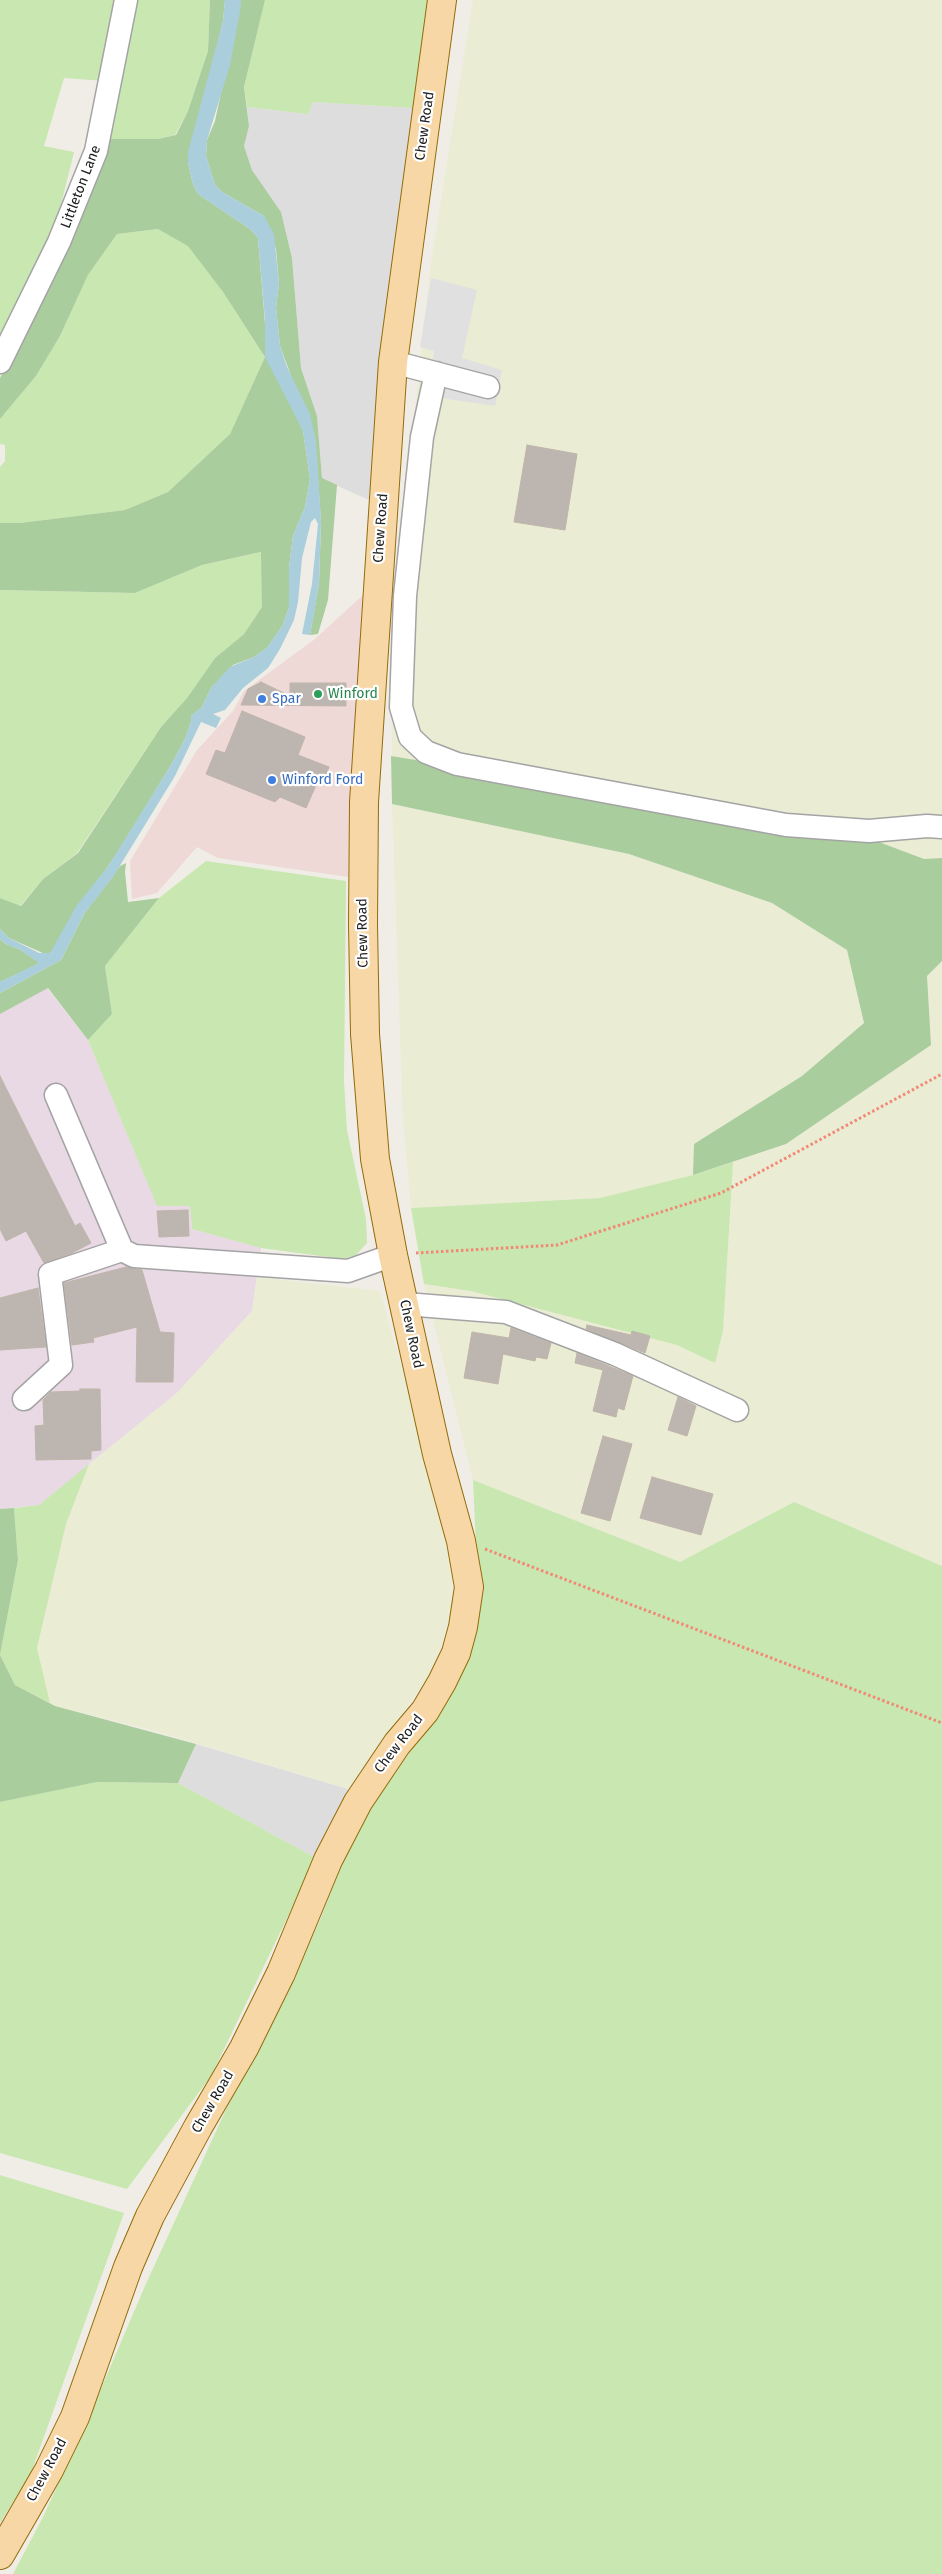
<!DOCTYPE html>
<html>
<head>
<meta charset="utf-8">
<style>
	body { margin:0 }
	canvas { display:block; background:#f0ede7 }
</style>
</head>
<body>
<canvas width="942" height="2574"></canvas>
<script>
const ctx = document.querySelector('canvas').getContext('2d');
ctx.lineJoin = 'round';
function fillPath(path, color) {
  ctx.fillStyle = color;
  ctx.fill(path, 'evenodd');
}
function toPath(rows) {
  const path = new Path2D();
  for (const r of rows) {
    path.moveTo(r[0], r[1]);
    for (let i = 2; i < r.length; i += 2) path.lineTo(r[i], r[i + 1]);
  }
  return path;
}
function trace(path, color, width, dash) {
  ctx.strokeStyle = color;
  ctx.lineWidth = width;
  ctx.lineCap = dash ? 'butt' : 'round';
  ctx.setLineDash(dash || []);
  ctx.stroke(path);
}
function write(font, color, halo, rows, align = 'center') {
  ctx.font = font + ' "Fira Sans",sans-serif';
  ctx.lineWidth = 4.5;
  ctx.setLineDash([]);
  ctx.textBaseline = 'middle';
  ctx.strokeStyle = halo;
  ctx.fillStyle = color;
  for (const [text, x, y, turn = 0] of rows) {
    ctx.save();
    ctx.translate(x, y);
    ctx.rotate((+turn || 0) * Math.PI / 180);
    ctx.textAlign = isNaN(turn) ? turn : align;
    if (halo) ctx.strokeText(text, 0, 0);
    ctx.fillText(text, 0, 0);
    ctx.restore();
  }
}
const residential = toPath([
	[313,102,413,108,369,500,322,479,317,416,301,368,292,258,281,212,252,170,244,146,249,126,247,107,308,114],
	[196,1744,348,1789,316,1858,178,1783]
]);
const commercial = toPath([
	[363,595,348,877,218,858,197,847,157,893,132,899,130,861,197,750,233,711,244,691,315,639]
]);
const industrial = toPath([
	[47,988,88,1040,157,1205,190,1206,192,1229,261,1248,252,1311,177,1393,39,1505,0,1509,0,1014]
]);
const farmland = toPath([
	[473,0,942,0,942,858,924,859,392,756,392,621,431,262],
	[392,804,629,854,772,903,847,950,864,1023,802,1076,694,1144,693,1175,600,1198,411,1208,403,1122],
	[942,961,942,1566,794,1502,680,1562,473,1480,424,1284,471,1291,677,1345,715,1362,723,1331,733,1162,786,1144,931,1045,927,976],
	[257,1277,380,1291,450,1540,453,1604,434,1670,348,1789,155,1731,55,1706,50,1703,37,1648,66,1524,89,1464,177,1393,252,1311]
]);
const grass = toPath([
	[0,0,120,0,105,81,64,78,44,146,74,152,52,241,0,344],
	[134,0,210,0,208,51,188,111,175,135,158,139,110,139],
	[265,0,432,0,417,105,413,108,313,102,308,114,247,107,244,87],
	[159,229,188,245,223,292,265,357,230,434,168,492,125,510,20,523,0,523,0,467,5,461,5,445,0,444,0,419,36,376,60,336,88,275,117,234],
	[262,552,262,607,244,634,215,658,187,698,161,727,77,853,43,879,20,906,0,898,0,590,135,593,202,565],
	[206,861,346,881,344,1081,347,1130,366,1219,367,1243,356,1255,343,1259,261,1248,192,1229,190,1206,157,1206,88,1040,112,1014,105,966,159,898],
	[733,1162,723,1331,715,1363,677,1345,471,1291,424,1284,411,1208,600,1198,693,1175],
	[89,1464,66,1524,37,1648,50,1703,15,1685,0,1655,18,1560,14,1508,39,1505],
	[473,1480,680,1562,794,1502,942,1566,942,2574,13,2574,43,2517,85,2426,145,2286,245,2068,272,2024,320,1920,348,1848,380,1792,434,1720,470,1655,484,1590,476,1545],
	[97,1782,178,1783,316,1858,211,2076,127,2189,0,2153,0,1802],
	[0,2175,124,2213,31,2473,0,2523]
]);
const forest = toPath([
	[210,0,225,0,223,21,188,163,193,184,198,194,250,229,258,238,266,336,283,388,303,431,310,479,305,507,293,536,289,568,289,607,283,625,267,648,254,657,233,665,211,688,202,707,191,716,191,722,185,739,171,765,122,845,55,947,50,953,45,954,9,938,0,929,0,898,21,906,43,879,78,853,161,727,187,698,215,658,244,634,262,607,261,552,202,565,135,593,0,590,0,523,20,523,125,510,168,492,230,434,265,357,223,292,188,246,158,229,117,234,88,275,60,336,36,376,0,419,0,378,62,251,110,139,158,139,176,135,188,111,208,51],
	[241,0,265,0,244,87,249,126,244,146,252,170,281,212,292,258,301,368,317,416,322,478,337,485,328,600,318,634,310,635,319,583,321,521,317,465,294,384,280,346,276,307,279,284,276,249,264,216,222,192,215,185,206,156,207,140,215,121],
	[391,756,847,830,924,859,942,858,942,961,927,976,931,1045,786,1144,693,1175,694,1144,802,1076,864,1023,847,950,772,903,629,854,392,804],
	[126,863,125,872,128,902,159,898,105,966,112,1014,88,1040,48,988,0,1014,0,993,61,960,84,914,120,866],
	[0,939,6,944,19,949,40,963,0,982],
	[14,1508,18,1560,0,1655,0,1509],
	[0,1655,15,1685,55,1706,196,1744,178,1783,97,1782,0,1802]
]);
const parking = toPath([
	[431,278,477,290,462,358,502,370,495,406,427,396,434,351,420,347]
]);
const water = toPath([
	[225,0,241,0,241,6,230,65,207,140,206,156,215,185,222,192,264,216,274,234,279,284,276,307,280,346,287,367,310,414,316,441,321,521,319,583,313,619,310,635,302,634,312,584,318,524,315,518,311,522,302,558,298,602,294,620,280,649,268,668,243,688,225,710,213,714,221,718,216,728,201,722,175,776,113,877,84,914,61,960,0,993,0,982,39,963,19,949,6,944,0,939,0,929,9,938,39,953,50,953,77,905,109,865,171,765,185,739,191,722,191,716,202,707,211,688,230,667,254,657,267,648,283,625,289,607,289,568,293,536,305,507,310,479,303,431,265,357,265,320,258,238,250,229,198,194,193,184,188,163,188,152,223,21]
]);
const building = toPath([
	[527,445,577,454,565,530,514,522,527,445],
	[261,682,290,696,290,683,346,683,346,706,241,705,248,689,261,682],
	[242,711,305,737,298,755,329,767,322,785,317,783,306,808,280,797,275,802,206,774,216,750,225,753,242,711],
	[0,1076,75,1226,80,1223,91,1243,72,1253,44,1263,26,1231,6,1241,0,1229,0,1076],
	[188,1210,189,1236,159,1237,157,1211,188,1210],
	[126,1267,142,1270,160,1332,174,1333,173,1382,136,1382,137,1327,93,1338,94,1342,72,1345,64,1283,126,1267],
	[38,1288,46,1347,0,1350,0,1298,38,1288],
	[587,1325,631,1335,632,1331,650,1336,645,1353,586,1329,587,1325],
	[511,1328,551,1343,547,1359,536,1357,535,1361,503,1354,498,1384,464,1378,472,1332,509,1338,511,1328],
	[577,1353,633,1376,624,1410,618,1408,616,1417,593,1411,603,1370,575,1363,577,1353],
	[80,1389,100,1389,101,1450,91,1451,91,1459,36,1460,35,1426,44,1425,43,1400,51,1392,80,1391,80,1389],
	[678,1397,696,1406,687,1436,668,1430,678,1397],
	[603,1436,632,1444,610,1521,581,1513,603,1436],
	[652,1477,713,1494,701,1535,640,1518,652,1477]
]);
const path = toPath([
	[416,1253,557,1245,721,1193,942,1074],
	[485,1549,942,1723]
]);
const minor = toPath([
	[0,362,59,242,96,151,126,0],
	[393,362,488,387],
	[436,373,422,437,405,596,401,707,410,737,426,752,457,764,786,825,869,831,927,826,942,827],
	[56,1095,122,1250,134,1256,348,1271,393,1255],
	[405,1304,506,1312,615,1354,737,1410],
	[24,1399,61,1365,50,1274,122,1250]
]);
const major = toPath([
	[0,2555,49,2470,75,2417,128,2267,150,2216,198,2127,244,2048,281,1973,328,1860,358,1802,397,1744,425,1711,442,1682,456,1653,463,1627,469,1587,461,1541,437,1454,393,1255,375,1159,365,1034,363,924,364,802,393,362,442,0]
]);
const markers = [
	[318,694,5,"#2e9e5b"],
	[262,699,5,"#3f7fe0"],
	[272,780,5,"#3f7fe0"]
];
const streetNames = [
	["Chew Road",425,126,-82],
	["Littleton Lane",81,187,-69],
	["Chew Road",381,528,-86],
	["Chew Road",363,933,-91],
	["Chew Road",411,1334,78],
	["Chew Road",399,1744,-52],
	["Chew Road",213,2102,-60],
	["Chew Road",47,2470,-62]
];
const leisureNames = [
	["Winford",328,694]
];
const shopNames = [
	["Spar",272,699],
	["Winford Ford",282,780]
];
fillPath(residential, '#dedddd');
fillPath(commercial, '#efd9d7');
fillPath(industrial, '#e9d9e5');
fillPath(farmland, '#eaedd4');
fillPath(grass, '#c9e7b0');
fillPath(forest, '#aacd9e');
fillPath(parking, '#e0e0e0');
fillPath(water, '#aacedb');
fillPath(building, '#bdb6b0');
trace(building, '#c1b5aa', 1);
trace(minor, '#a4a4a4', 25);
trace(major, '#936b09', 30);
trace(path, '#f28876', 3, [2.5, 2.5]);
trace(minor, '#fff', 22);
trace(major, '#f7d7a5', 28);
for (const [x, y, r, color] of markers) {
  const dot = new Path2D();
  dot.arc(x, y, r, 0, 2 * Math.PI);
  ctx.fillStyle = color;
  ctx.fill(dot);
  trace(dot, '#fff', 2);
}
write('14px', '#202020', '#fff', streetNames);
write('14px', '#27864d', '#fff', leisureNames, 'left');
write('14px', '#366cbe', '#fff', shopNames, 'left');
</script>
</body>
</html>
